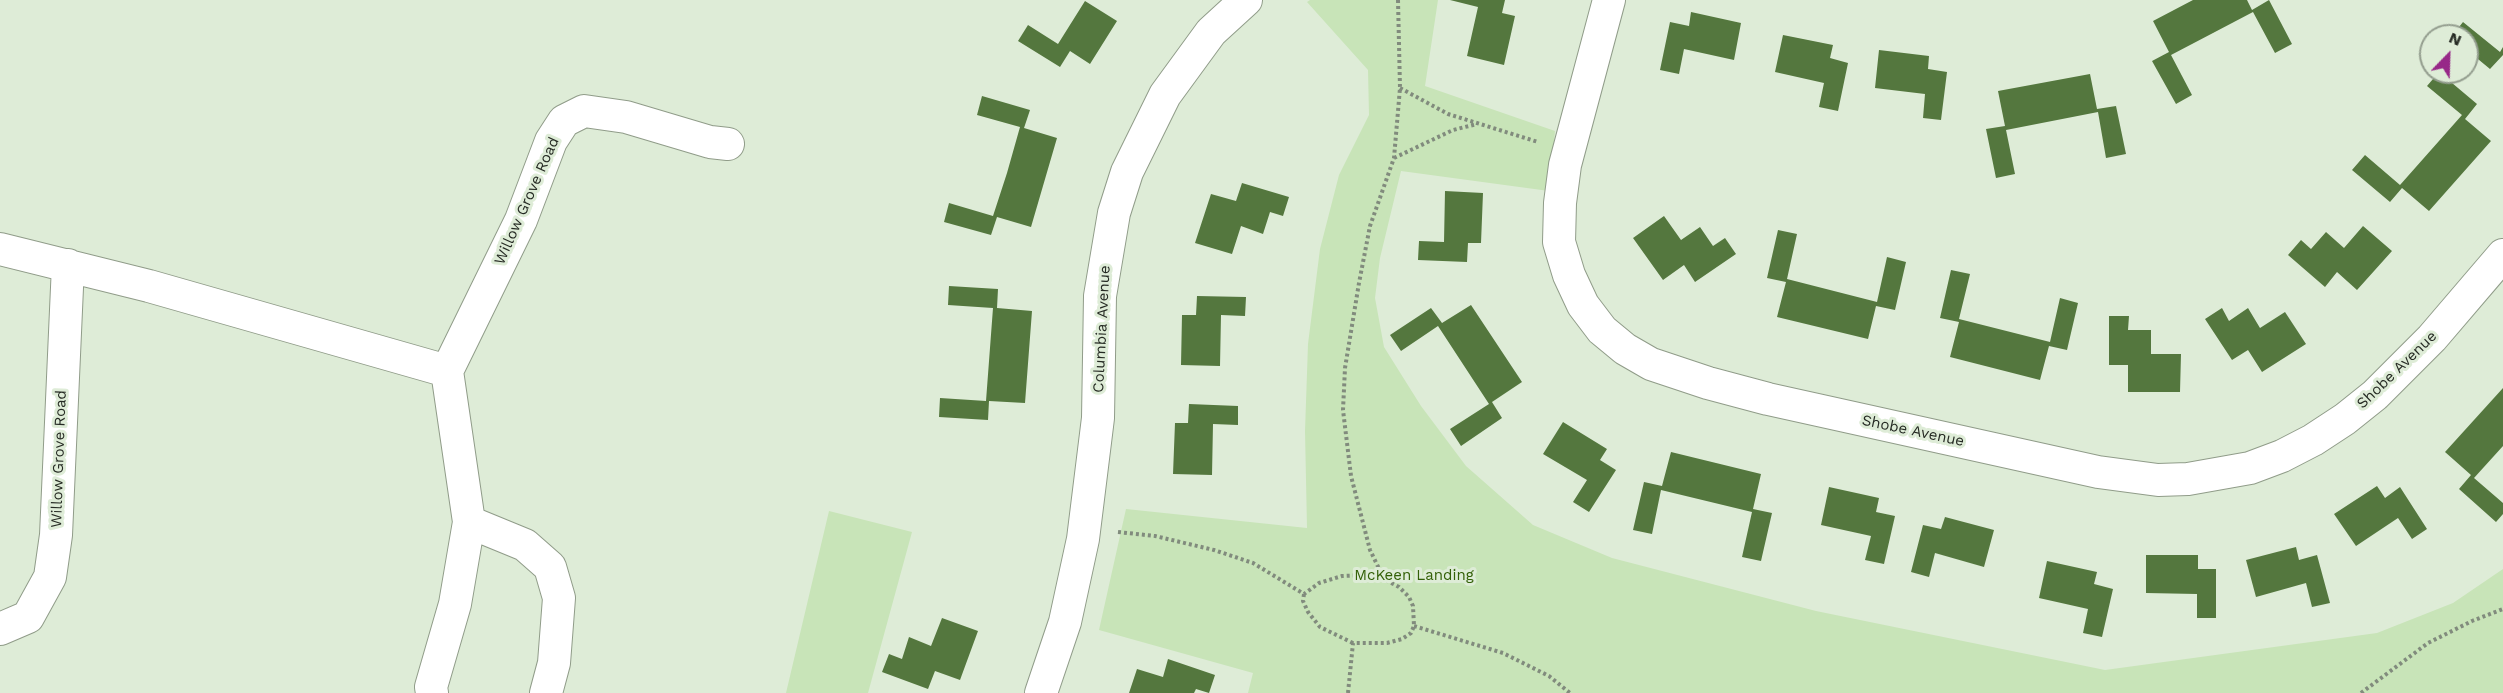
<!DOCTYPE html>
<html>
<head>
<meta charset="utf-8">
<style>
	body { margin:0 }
	#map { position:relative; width:2503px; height:693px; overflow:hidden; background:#deecd7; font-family:"Work Sans",sans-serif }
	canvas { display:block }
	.north { position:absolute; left:2419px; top:24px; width:60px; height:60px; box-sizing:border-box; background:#deecd7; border:2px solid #949e8f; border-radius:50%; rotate:23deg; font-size:16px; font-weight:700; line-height:24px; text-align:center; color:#252a23 }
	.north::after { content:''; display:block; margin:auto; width:21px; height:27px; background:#972888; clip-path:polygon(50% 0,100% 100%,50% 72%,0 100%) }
</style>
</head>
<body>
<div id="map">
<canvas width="2503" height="693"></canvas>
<div class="north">N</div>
</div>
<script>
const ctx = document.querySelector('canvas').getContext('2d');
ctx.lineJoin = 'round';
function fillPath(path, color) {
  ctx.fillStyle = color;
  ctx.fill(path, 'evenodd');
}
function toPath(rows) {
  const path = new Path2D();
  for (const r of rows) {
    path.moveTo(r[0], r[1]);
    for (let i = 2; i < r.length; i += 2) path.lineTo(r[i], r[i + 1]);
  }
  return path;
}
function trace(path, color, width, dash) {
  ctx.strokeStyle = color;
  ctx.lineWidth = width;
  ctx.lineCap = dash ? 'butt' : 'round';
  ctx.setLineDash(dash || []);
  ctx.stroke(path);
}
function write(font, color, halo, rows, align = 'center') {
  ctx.font = font + ' "Work Sans",sans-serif';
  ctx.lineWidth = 6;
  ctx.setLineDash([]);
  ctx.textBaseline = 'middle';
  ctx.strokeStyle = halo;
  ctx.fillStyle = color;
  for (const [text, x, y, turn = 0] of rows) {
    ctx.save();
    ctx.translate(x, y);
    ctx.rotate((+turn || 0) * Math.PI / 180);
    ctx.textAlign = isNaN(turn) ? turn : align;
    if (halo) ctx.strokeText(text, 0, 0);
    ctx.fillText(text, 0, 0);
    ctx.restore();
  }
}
const green = toPath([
	[1310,0,1438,0,1425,86,1555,131,1549,191,1401,171,1380,258,1375,298,1384,347,1421,406,1466,466,1533,525,1612,558,1816,611,2105,670,2377,633,2453,603,2503,569,2503,693,1248,693,1253,673,1099,630,1126,509,1307,528,1305,431,1308,344,1320,249,1339,175,1369,115,1368,70,1307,2],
	[829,511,912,532,868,693,786,693]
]);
const building = toPath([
	[1450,0,1505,0,1502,13,1515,16,1504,65,1467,56,1478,7],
	[2193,0,2247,0,2252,10,2269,0,2292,44,2275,53,2253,12,2213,33,2171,55,2192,95,2176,104,2152,61,2169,52,2153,21],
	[1085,1,1117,21,1090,64,1070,51,1060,67,1018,41,1028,25,1058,44],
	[1691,12,1741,23,1734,60,1684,49,1679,74,1660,70,1670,22,1689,26],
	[2463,22,2500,52,2503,47,2503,55,2490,69,2467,50,2467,36,2452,36],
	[1783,35,1833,45,1830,58,1848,63,1838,111,1819,107,1824,83,1775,72],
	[1879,50,1929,56,1928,69,1947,72,1941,120,1923,118,1925,94,1875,88],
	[2439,72,2477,104,2465,119,2491,141,2429,211,2402,188,2390,202,2352,170,2365,155,2400,185,2462,115,2427,86],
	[2090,74,2097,109,2116,106,2126,154,2106,158,2098,112,2006,130,2015,174,1996,178,1986,129,2005,126,1998,91],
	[982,96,1030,110,1024,128,1057,138,1031,227,997,217,991,235,944,222,949,203,993,216,1007,173,1020,127,977,115],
	[1242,183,1289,197,1283,216,1270,212,1263,234,1241,226,1232,254,1195,243,1211,194,1236,201],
	[1445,191,1483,193,1481,243,1468,243,1467,262,1418,260,1419,241,1444,242],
	[1664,216,1681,240,1700,227,1713,246,1725,238,1736,254,1695,282,1684,265,1663,280,1633,238],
	[2363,226,2392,251,2357,290,2337,272,2325,287,2288,255,2301,240,2311,249,2326,232,2344,248],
	[1778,230,1797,234,1787,279,1877,302,1887,257,1906,262,1895,310,1876,306,1868,339,1777,317,1786,282,1767,278],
	[1951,270,1970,274,1959,319,2050,342,2060,298,2078,303,2067,350,2049,346,2040,380,1950,357,1959,322,1940,318],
	[949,286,998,289,997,308,1032,311,1025,403,989,401,988,420,939,417,940,398,986,401,993,308,948,305],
	[1197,296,1246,297,1245,316,1221,315,1220,366,1181,365,1182,315,1196,315],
	[1471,305,1522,382,1492,402,1502,418,1461,446,1450,429,1489,404,1438,326,1401,351,1390,335,1431,308,1442,323],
	[2222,308,2229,321,2248,308,2260,328,2285,312,2306,344,2262,372,2248,350,2232,360,2205,319],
	[2109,316,2129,316,2128,330,2151,330,2151,354,2181,354,2180,392,2128,392,2128,365,2109,365],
	[2503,388,2503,446,2474,478,2503,503,2503,514,2496,522,2459,489,2471,475,2445,452],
	[1189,404,1238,406,1238,425,1213,424,1212,475,1173,474,1175,423,1188,423],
	[1563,422,1607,449,1600,460,1616,470,1589,512,1573,502,1587,480,1543,454],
	[1671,452,1761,474,1753,509,1772,513,1761,561,1742,557,1752,512,1661,490,1652,534,1633,530,1644,482,1662,486],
	[2377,486,2385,498,2400,487,2427,529,2412,539,2398,518,2356,546,2334,514],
	[1829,487,1879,498,1876,512,1895,516,1884,564,1865,560,1871,536,1821,525],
	[1945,517,1994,530,1984,567,1935,553,1929,577,1911,572,1923,525,1941,529],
	[2296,547,2299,560,2317,555,2330,603,2312,607,2306,583,2256,597,2246,560],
	[2146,555,2198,555,2198,569,2216,569,2216,618,2197,618,2197,594,2146,593],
	[2047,561,2097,572,2094,584,2113,589,2102,637,2083,633,2088,609,2039,598],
	[942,618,978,631,960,680,935,671,928,689,882,672,889,654,902,659,909,637,931,646],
	[1168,659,1215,675,1209,693,1196,689,1194,693,1129,693,1137,669,1163,677]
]);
const path = toPath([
	[1400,88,1448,114,1538,142],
	[1394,158,1453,130,1477,124],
	[1118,532,1155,536,1214,550,1253,563,1304,594,1319,583,1342,576,1370,575,1383,578],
	[1304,594,1303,601,1308,612,1320,627,1353,643],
	[1414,626,1503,653,1549,676,1570,693],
	[1348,693,1353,643,1387,643,1402,639,1411,633,1414,626,1413,606,1409,597,1399,587,1384,579,1370,550,1351,476,1343,410,1345,368,1359,283,1370,226,1394,158,1400,88,1398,0],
	[2361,693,2428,643,2472,621,2503,609]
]);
const minor = toPath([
	[1609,0,1565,165,1560,203,1559,242,1569,275,1583,305,1602,330,1625,349,1651,364,1708,383,1768,399,2098,472,2158,480,2188,479,2250,468,2282,456,2313,440,2345,419,2375,395,2432,338,2503,255],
	[0,249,149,286,447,371,469,522],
	[447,371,521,220,551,141,564,121,584,111,626,117,710,142,728,144],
	[0,629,28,617,50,577,56,535,68,265],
	[432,693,431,687,455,604,469,522,525,545,550,567,559,598,554,663,546,693],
	[1041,693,1065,622,1083,539,1098,418,1100,296,1114,213,1127,172,1165,95,1211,32,1246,0]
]);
const streetNames = [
	["Willow Grove Road",527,201,-66],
	["Columbia Avenue",1102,329,-87],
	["Shobe Avenue",2397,370,-44],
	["Shobe Avenue",1913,431,12],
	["Willow Grove Road",59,459,-88]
];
const parkNames = [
	["McKeen Landing",1414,576]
];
fillPath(green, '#c8e4b8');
fillPath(building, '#54773e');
trace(minor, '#909c89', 34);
trace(path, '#818b7d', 4, [3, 3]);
trace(minor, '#fff', 32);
write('15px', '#252a23', '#deecd7', streetNames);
write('15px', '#336007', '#deecd7', parkNames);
</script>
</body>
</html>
